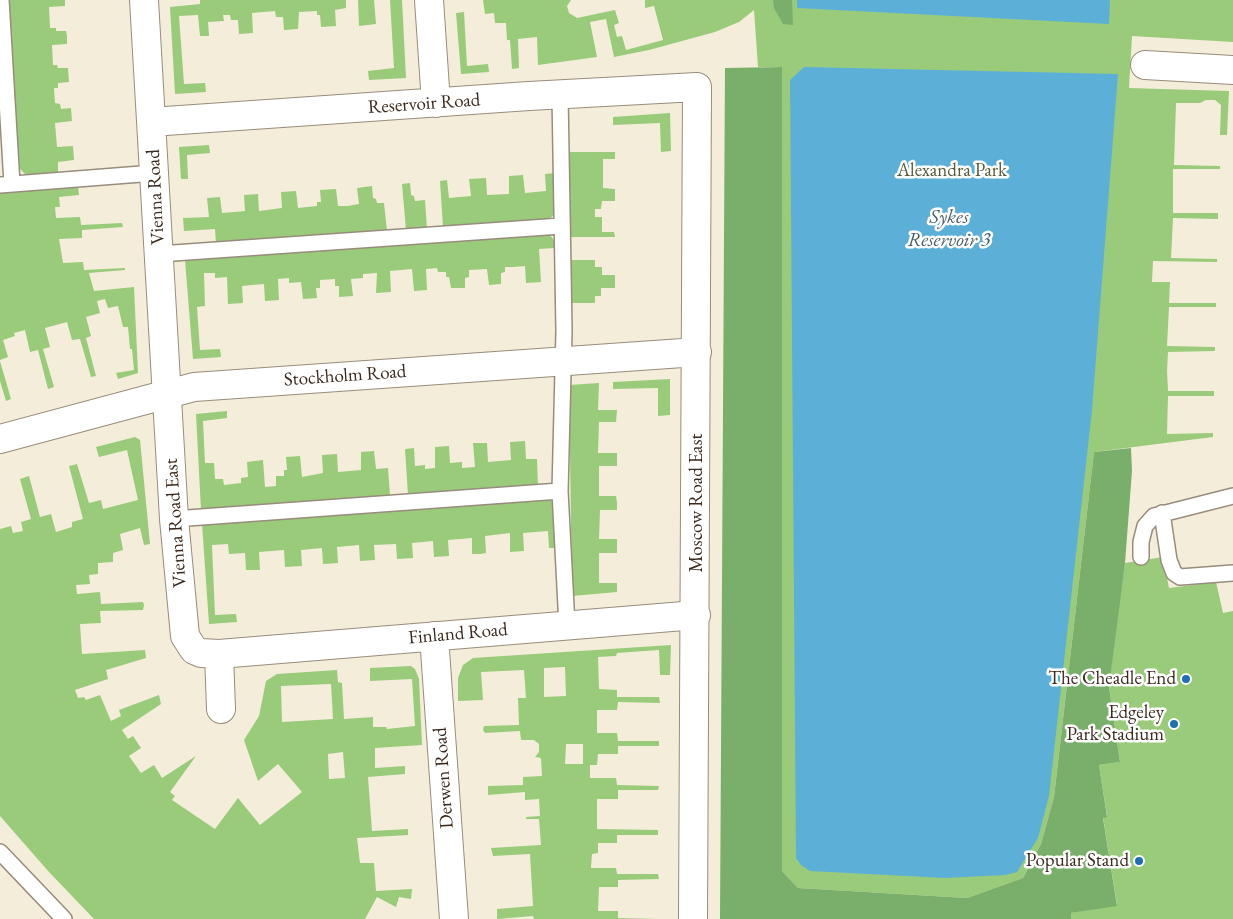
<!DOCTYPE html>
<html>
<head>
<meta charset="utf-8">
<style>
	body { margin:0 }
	canvas { display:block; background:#f4edd9 }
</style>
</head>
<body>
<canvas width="1233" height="919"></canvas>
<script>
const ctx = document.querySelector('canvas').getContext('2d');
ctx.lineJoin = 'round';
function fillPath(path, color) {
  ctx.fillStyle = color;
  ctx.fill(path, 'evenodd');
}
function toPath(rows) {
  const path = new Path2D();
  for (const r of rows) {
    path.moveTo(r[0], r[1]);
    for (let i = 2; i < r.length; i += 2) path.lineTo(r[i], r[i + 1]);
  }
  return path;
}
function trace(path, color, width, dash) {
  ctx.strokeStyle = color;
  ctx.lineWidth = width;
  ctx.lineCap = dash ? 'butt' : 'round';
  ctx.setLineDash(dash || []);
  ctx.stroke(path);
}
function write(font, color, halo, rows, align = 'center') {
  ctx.font = font + ' "EB Garamond",serif';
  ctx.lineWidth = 5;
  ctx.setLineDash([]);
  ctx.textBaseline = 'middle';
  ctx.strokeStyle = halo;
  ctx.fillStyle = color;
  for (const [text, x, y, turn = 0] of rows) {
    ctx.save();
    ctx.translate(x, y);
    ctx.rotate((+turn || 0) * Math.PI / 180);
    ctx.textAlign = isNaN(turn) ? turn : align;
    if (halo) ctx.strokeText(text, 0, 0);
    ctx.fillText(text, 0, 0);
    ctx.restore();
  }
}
const green = toPath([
	[8,0,65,0,65,6,49,7,50,28,56,28,56,31,66,31,67,36,67,44,52,45,53,65,57,65,58,68,68,68,69,82,58,83,58,88,54,88,55,103,60,104,61,109,71,108,72,121,55,123,57,147,73,146,74,160,58,162,58,173,26,175,18,167],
	[200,0,346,0,346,8,335,10,336,26,321,27,320,15,317,15,317,11,299,12,298,29,284,30,283,17,276,17,275,11,252,13,253,33,239,34,238,20,231,20,230,15,223,15,224,21,208,22,209,36,200,36,198,15,179,16,184,84,205,83,206,92,175,94,170,7,200,4],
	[358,0,374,0,376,24,359,26],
	[390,0,402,0,406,78,369,80,368,71,394,68],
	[483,0,571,0,567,6,569,13,577,18,615,10,619,23,614,25,617,37,622,36,626,50,663,40,654,6,645,8,645,0,1233,0,1233,42,1132,36,1129,88,1229,91,1227,135,1220,135,1221,105,1215,100,1206,100,1200,103,1176,103,1174,165,1220,166,1220,169,1173,169,1173,213,1218,213,1218,219,1173,218,1171,258,1217,259,1217,262,1153,261,1152,282,1170,282,1169,303,1216,303,1216,307,1169,307,1167,346,1215,347,1215,351,1168,352,1167,371,1168,391,1214,391,1214,396,1168,396,1167,434,1213,433,1213,437,1094,452,1054,797,1041,844,1023,878,967,898,798,888,782,871,782,67,758,67,754,10,739,22,715,32,649,50,614,57,606,19,590,22,597,57,538,65,537,37,518,39,519,68,512,69,510,40,507,40,506,23,495,23,494,13,485,14],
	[464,12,467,66,488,64,489,72,461,74,456,13],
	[670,113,671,151,661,152,660,123,613,125,613,117],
	[209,145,210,153,187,155,188,179,181,179,179,147],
	[568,152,615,152,615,159,603,159,603,188,615,189,615,201,602,201,601,209,595,209,595,217,602,217,602,232,614,232,615,237,569,237],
	[554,173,555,214,548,220,443,227,440,181,447,180,449,198,471,196,469,179,486,178,487,195,509,194,509,176,523,175,525,193,546,191,545,174],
	[410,183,411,195,414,196,415,201,425,200,427,229,406,230,402,184],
	[78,186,79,195,59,197,60,207,55,207,56,218,80,217,81,225,122,223,123,227,82,230,82,238,59,239,63,263,83,262,84,270,125,268,125,270,89,273,94,291,134,287,138,373,118,379,116,373,134,370,132,349,130,349,128,327,123,327,118,306,108,308,105,299,97,301,100,313,86,317,91,336,86,338,96,376,91,377,80,339,72,340,67,322,45,328,50,347,43,349,54,387,48,389,38,350,30,352,25,330,14,333,15,336,3,340,8,357,0,360,0,192],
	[372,186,373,198,376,199,377,203,384,203,387,231,216,244,215,229,184,231,183,218,209,217,207,198,220,197,222,213,234,212,245,211,244,195,258,194,259,211,282,208,281,192,296,191,298,208,317,206,317,202,321,202,320,190,336,189,338,206,348,206,359,204,357,188],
	[549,234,554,240,554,248,539,249,541,282,526,283,525,266,513,267,505,267,505,272,501,273,501,284,489,285,487,269,469,270,469,277,465,278,465,288,451,288,449,277,446,277,446,272,438,272,437,268,426,269,427,290,414,291,412,269,390,271,391,292,376,293,377,273,363,274,363,278,351,279,353,296,339,297,339,286,335,286,335,279,320,280,320,288,316,288,317,298,303,299,301,282,289,283,289,278,278,279,279,300,265,301,264,284,252,285,242,286,243,303,228,304,227,277,215,278,215,273,204,273,205,306,197,307,200,350,220,349,221,357,193,359,185,260],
	[570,260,595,260,595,267,602,267,602,275,615,275,615,288,601,288,601,296,595,296,595,303,570,303],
	[0,361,11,399,6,401,0,381],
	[670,379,670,415,658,416,658,388,613,389,613,382],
	[599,383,598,410,617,410,616,422,599,422,598,453,617,453,617,466,599,466,599,496,616,496,617,503,617,510,600,510,599,539,617,539,617,553,599,553,599,583,617,583,617,592,572,596,569,385],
	[227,411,227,418,203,421,205,463,214,463,215,479,223,479,224,485,241,483,241,478,248,477,247,462,263,460,265,487,276,486,276,476,284,476,284,470,287,470,286,457,300,456,302,477,323,473,322,455,337,454,338,472,361,470,361,452,374,451,376,469,388,468,390,496,201,510,196,414],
	[135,437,140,440,150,544,144,545,140,528,120,534,123,550,113,553,113,562,98,563,98,574,89,575,90,584,76,585,77,594,100,592,101,604,143,602,144,605,143,610,100,611,101,623,80,624,82,654,145,650,146,658,106,670,108,679,75,690,78,698,84,697,86,700,100,695,111,721,121,716,119,710,159,695,161,704,122,730,128,739,133,736,141,748,129,756,141,773,154,765,162,778,196,756,170,792,175,796,172,800,215,829,238,798,260,825,302,792,278,764,258,781,244,740,259,716,266,681,277,674,337,670,338,682,342,683,344,719,373,717,373,727,386,727,387,729,415,726,412,679,370,681,370,668,411,666,415,669,419,679,422,745,375,748,375,768,405,766,405,774,368,777,372,831,408,829,408,835,357,838,360,863,374,863,376,891,412,889,411,899,399,897,396,907,377,897,365,919,94,919,49,872,0,816,0,529,11,526,13,533,23,531,21,522,31,519,20,479,29,476,40,517,51,514,56,532,72,527,72,522,83,519,69,466,77,464,89,503,101,500,103,509,138,500,127,450,99,457,96,447],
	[331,684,333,719,282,722,281,686],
	[343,752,345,778,329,779,328,754],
	[525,441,526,459,537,459,538,487,408,495,405,449,414,448,415,466,425,465,425,469,435,468,435,447,449,446,450,463,462,462,462,468,475,467,473,443,487,443,488,462,511,460,510,442],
	[550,500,555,504,557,548,549,548,548,531,523,533,524,551,510,552,510,533,485,536,486,553,480,554,472,554,472,538,448,540,449,556,434,557,433,541,412,543,413,558,397,559,396,544,374,545,375,560,360,561,359,545,337,547,338,563,323,564,322,548,301,550,302,566,285,567,284,550,259,552,260,570,246,570,245,553,229,554,228,544,212,545,215,615,236,614,237,622,209,624,202,524],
	[1163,557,1169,588,1216,582,1223,613,1233,611,1233,919,1071,919,1071,913,1117,905,1103,817,1107,816,1099,765,1120,762,1109,687,1117,616,1125,563],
	[671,645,670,675,660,675,659,650,617,653,616,656,598,657,599,689,617,690,617,697,659,697,660,703,618,702,617,710,597,710,597,733,617,733,618,741,659,741,659,746,618,746,618,754,598,754,597,765,590,765,590,778,616,778,617,785,659,786,658,790,618,790,618,799,597,799,597,829,658,830,658,835,617,835,617,843,598,843,598,853,592,854,591,868,616,868,617,874,658,874,659,879,618,880,618,887,599,887,598,911,618,911,618,918,659,919,534,919,533,916,497,919,497,909,533,906,530,854,493,856,491,848,541,845,539,819,526,819,526,817,540,816,539,799,525,800,525,792,488,795,488,786,523,785,523,777,542,776,541,758,535,757,539,752,539,744,534,740,521,740,520,731,485,733,483,730,484,726,519,725,518,698,526,698,524,670,481,672,483,700,458,701,458,678,463,665,473,658],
	[565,667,566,696,544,697,544,668],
	[566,744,583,744,583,764,565,764]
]);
const forest = toPath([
	[773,0,792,0,793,25,783,24,774,8],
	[782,67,782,871,798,888,967,898,1023,878,1041,844,1054,797,1094,452,1131,448,1132,471,1125,563,1109,687,1120,762,1099,765,1107,817,1103,818,1117,906,1071,913,1071,919,720,919,725,68]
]);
const water = toPath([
	[797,0,1110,0,1109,24,797,8],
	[804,67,1118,74,1092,410,1049,796,1038,838,1017,872,1005,875,945,878,810,871,801,865,796,858,790,80]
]);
const lane = toPath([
	[1,0,12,184],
	[560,94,564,331,560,491,567,626],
	[0,185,154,173],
	[159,254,561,226],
	[1162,513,1169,560,1174,573,1180,577,1233,573],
	[174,519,560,491],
	[1141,557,1141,542,1145,526,1154,516,1233,496],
	[0,852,64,919]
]);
const street = toPath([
	[144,0,174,519,185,636,194,650,201,653,219,654,696,615],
	[429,0,436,103],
	[1145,65,1233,70],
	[151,122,529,96,697,87,693,919],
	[0,439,194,387,697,352],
	[434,636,454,919],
	[219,654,221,709]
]);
const markers = [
	[1186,679,5,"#1f6fb2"],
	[1174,724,5,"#1f6fb2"],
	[1139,861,5,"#1f6fb2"]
];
const streetNames = [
	["Reservoir Road",424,104,-4],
	["Vienna Road",156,197,-93],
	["Stockholm Road",345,376,-4],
	["Moscow Road East",697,503,-90],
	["Vienna Road East",176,523,-94],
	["Finland Road",458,634,-5],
	["Derwen Road",444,778,-94]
];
const parkNames = [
	["Alexandra Park",952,171]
];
const poiNames = [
	["The Cheadle End",1176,679],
	["Edgeley",1164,713],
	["Park Stadium",1164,735],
	["Popular Stand",1129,861]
];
const waterNames = [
	["Sykes",949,218],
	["Reservoir 3",949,241]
];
fillPath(green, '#99cb7b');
fillPath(forest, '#7aaf6b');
fillPath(water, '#5cb0d8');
trace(lane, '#988c7c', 18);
trace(street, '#988c7c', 30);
trace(lane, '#fff', 15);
trace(street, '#fff', 28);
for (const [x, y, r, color] of markers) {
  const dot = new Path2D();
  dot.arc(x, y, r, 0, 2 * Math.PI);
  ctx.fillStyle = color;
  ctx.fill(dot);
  trace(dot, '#fff', 2);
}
write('19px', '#3b2a1e', '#fff', streetNames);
write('19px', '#575a3a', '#fff', parkNames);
write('19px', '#3b2a1e', '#fff', poiNames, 'right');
write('italic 20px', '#486068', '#fff', waterNames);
</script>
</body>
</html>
